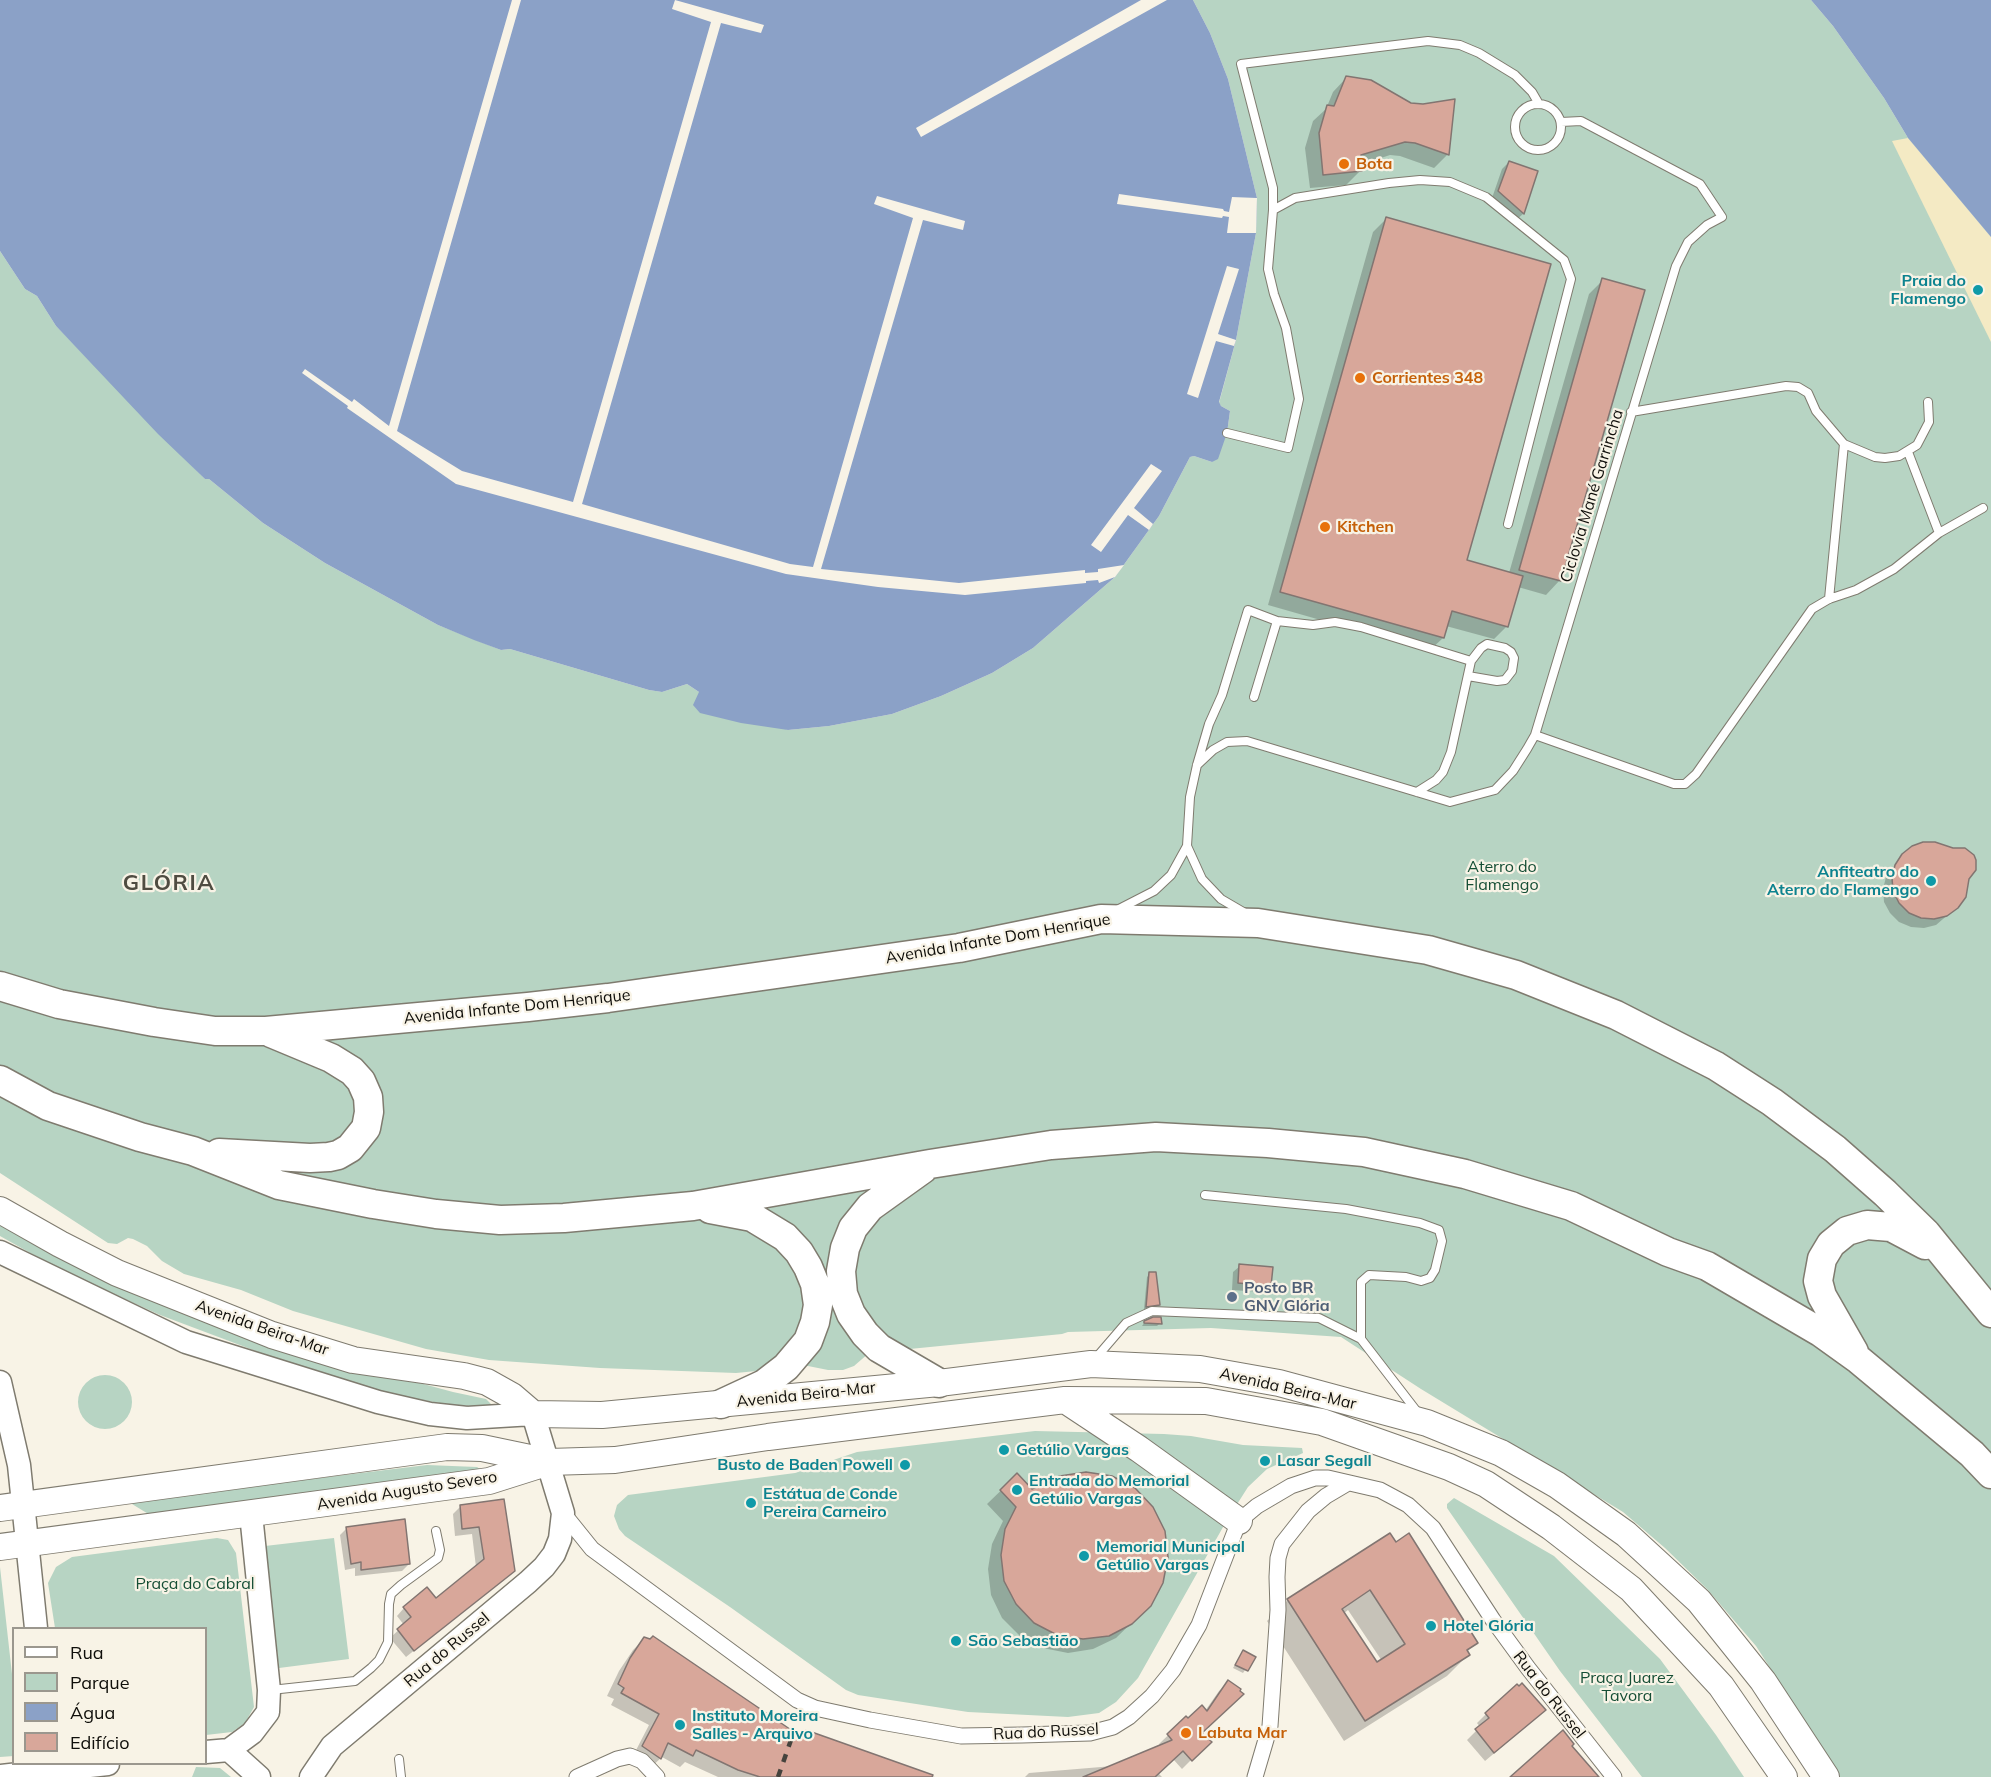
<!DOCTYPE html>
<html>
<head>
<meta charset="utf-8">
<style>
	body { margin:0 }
	#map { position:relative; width:1991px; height:1777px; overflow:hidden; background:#f8f3e6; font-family:Mulish,sans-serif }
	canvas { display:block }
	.legend { position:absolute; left:12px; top:1627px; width:195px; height:138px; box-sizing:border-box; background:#f8f3e6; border:2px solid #9b978e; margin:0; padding:8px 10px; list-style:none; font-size:18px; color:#0f0e0a }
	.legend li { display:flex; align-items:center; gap:12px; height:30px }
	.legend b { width:30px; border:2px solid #9b978e }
</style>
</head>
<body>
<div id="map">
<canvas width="1991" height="1777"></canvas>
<ul class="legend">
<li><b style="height:8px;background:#fff"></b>Rua</li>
<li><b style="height:16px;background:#b7d4c3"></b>Parque</li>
<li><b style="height:16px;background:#8ba1c7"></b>Água</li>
<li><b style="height:16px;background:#d8a79a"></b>Edifício</li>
</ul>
</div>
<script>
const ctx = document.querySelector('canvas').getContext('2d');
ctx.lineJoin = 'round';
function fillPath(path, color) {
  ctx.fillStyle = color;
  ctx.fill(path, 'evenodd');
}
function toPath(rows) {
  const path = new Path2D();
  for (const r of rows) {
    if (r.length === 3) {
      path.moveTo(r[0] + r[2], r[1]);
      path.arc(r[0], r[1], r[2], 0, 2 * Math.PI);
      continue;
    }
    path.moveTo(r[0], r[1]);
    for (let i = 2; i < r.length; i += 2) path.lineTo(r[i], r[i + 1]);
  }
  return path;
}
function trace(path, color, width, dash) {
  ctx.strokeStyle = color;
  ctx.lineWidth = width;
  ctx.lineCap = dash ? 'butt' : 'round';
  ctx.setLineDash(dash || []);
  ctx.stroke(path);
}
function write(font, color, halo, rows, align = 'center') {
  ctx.font = font + ' Mulish,sans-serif';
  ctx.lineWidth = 4.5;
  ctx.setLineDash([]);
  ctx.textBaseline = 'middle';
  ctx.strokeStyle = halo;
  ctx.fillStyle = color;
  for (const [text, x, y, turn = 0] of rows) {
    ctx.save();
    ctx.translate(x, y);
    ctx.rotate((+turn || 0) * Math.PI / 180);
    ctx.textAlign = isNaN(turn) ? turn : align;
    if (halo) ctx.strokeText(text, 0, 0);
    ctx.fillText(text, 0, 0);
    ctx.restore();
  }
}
const green = toPath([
	[1193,0,1811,0,1833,26,1884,98,1908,138,1991,237,1991,1777,1840,1777,1756,1646,1707,1589,1665,1548,1623,1512,1421,1389,1341,1337,1211,1328,1068,1332,1062,1334,869,1353,854,1366,843,1370,828,1370,808,1366,736,1373,600,1368,489,1360,426,1349,293,1311,241,1290,184,1274,162,1261,147,1246,133,1239,128,1238,117,1244,108,1243,0,1173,0,251,25,289,37,296,56,326,205,479,209,479,263,523,325,563,438,625,501,650,510,649,649,690,662,692,687,684,699,692,788,730,829,726,892,714,941,696,992,673,1033,648,1115,577,1159,516,1190,457,1194,456,1212,462,1227,433,1230,411,1221,406,1219,403,1236,340,1256,233,1257,198,1228,79,1210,33],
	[0,1214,342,1362,453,1392,486,1399,494,1407,451,1405,388,1394,277,1359,160,1315,57,1268,0,1236],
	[105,1402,27],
	[1035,1431,1164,1434,1191,1436,1243,1445,1302,1448,1303,1453,1267,1469,1248,1487,1227,1520,1138,1678,1116,1702,1099,1713,1068,1717,968,1712,858,1695,846,1690,730,1607,625,1536,619,1529,614,1516,617,1505,628,1495,795,1473,857,1452],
	[427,1465,477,1467,483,1471,150,1515,132,1504,132,1501,187,1494],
	[1454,1498,1554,1556,1660,1659,1716,1735,1744,1777,1642,1777,1560,1671,1447,1508,1447,1504],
	[217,1538,228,1540,236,1553,254,1707,245,1723,232,1732,206,1735,206,1628,55,1628,48,1583,56,1567,72,1557],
	[334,1538,349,1659,279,1668,265,1546],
	[0,1567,13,1683,14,1756,0,1757],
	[196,1767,220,1768,231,1777,192,1777]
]);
const sand = toPath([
	[1908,138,1991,237,1991,342,1892,141]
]);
const water = toPath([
	[0,0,1193,0,1210,33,1228,79,1257,198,1256,233,1236,340,1219,402,1221,406,1230,411,1227,433,1218,459,1212,462,1194,456,1190,457,1159,516,1115,577,1033,648,992,673,941,696,892,714,829,726,788,730,741,723,700,713,693,705,699,692,687,684,662,692,649,690,510,649,501,650,474,640,438,625,325,563,263,523,209,479,205,479,158,434,56,326,37,296,25,289,0,251],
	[1811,0,1991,0,1991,237,1908,138,1884,98,1833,26]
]);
const pier = toPath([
	[512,0,521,0,397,431,462,471,573,502,711,22,672,9,675,0,764,25,761,33,721,23,582,504,790,564,813,567,913,218,874,204,877,196,965,221,963,230,923,220,821,569,959,583,1085,570,1085,573,1098,572,1098,569,1124,565,1115,577,1099,583,1098,580,1086,581,1086,583,965,595,878,587,786,574,456,484,347,408,348,406,302,373,305,369,352,402,354,399,389,426],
	[1141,0,1167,0,921,137,916,128],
	[1119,194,1223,209,1224,211,1229,212,1232,197,1257,198,1256,233,1227,233,1229,217,1223,216,1222,218,1117,204],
	[1227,266,1239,269,1218,334,1236,340,1234,346,1216,341,1198,398,1187,394],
	[1151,464,1162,471,1134,508,1153,524,1149,530,1128,515,1101,552,1091,545]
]);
const shadow = toPath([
	[1347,77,1448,154,1434,168,1400,156,1390,155,1360,165,1360,171,1346,185,1310,188,1305,148,1313,121,1326,109,1333,92],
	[1509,162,1536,171,1523,214,1516,220,1492,198,1502,169],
	[1386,219,1465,561,1509,573,1589,294,1603,280,1560,580,1546,595,1518,587,1507,626,1494,639,1446,626,1443,638,1429,651,1268,605,1373,232],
	[1903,855,1968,878,1957,907,1936,925,1924,928,1911,927,1899,922,1890,913,1884,902,1883,889,1886,877],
	[1240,1266,1269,1286,1263,1292,1232,1290,1233,1272],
	[1150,1274,1158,1305,1155,1308,1144,1309,1147,1277],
	[1145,1322,1160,1323,1157,1326,1142,1326],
	[1017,1475,1150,1605,1116,1638,1093,1649,1068,1653,1043,1648,1020,1636,1002,1618,991,1595,988,1569,992,1544,1003,1521,987,1504],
	[503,1501,513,1571,406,1657,390,1638,404,1625,397,1616,404,1608,436,1600,476,1567,472,1534,455,1536,453,1514,461,1506],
	[347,1528,409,1564,402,1571,355,1576,355,1568,345,1570,340,1535],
	[1390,1535,1476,1642,1466,1653,1468,1655,1447,1676,1344,1741,1267,1621,1288,1600],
	[1348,1610,1382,1661,1377,1665,1343,1614],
	[645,1638,801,1738,807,1732,935,1777,718,1777,685,1762,680,1767,662,1757,649,1769,632,1758,649,1725,611,1705,614,1699,607,1696,619,1671,633,1650],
	[1243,1651,1254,1657,1243,1673,1233,1668],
	[1228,1682,1201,1733,1209,1742,1182,1769,1173,1759,1158,1773,1162,1777,1020,1777,1025,1777,1029,1773,1113,1766,1160,1746,1159,1744,1186,1718,1188,1720,1205,1711,1219,1691],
	[1486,1714,1535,1719,1485,1761,1467,1740,1480,1727,1477,1723]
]);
const building = toPath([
	[1346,76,1371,80,1411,103,1423,104,1455,99,1449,155,1415,143,1405,142,1361,155,1362,171,1323,175,1319,133,1327,105,1334,106,1346,76],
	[1509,161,1538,171,1524,214,1498,191,1509,161],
	[1386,217,1551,264,1467,560,1523,576,1508,627,1452,611,1444,638,1280,592,1386,217],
	[1602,278,1645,290,1561,581,1519,570,1602,278],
	[1923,842,1935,842,1953,848,1965,848,1974,855,1976,860,1976,870,1969,879,1966,897,1958,908,1947,916,1934,919,1921,918,1909,913,1899,903,1893,891,1892,878,1895,865,1902,854,1912,846,1923,842],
	[1239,1264,1273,1267,1271,1286,1238,1283,1239,1264],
	[1149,1272,1156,1272,1160,1305,1146,1307,1149,1272],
	[1153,1317,1161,1317,1162,1324,1144,1323,1144,1321,1153,1317],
	[1086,1472,1112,1476,1135,1488,1153,1507,1165,1531,1168,1557,1163,1583,1151,1606,1132,1624,1109,1636,1083,1639,1057,1635,1034,1623,1016,1604,1004,1581,1001,1555,1005,1529,1016,1507,1000,1490,1017,1473,1032,1489,1060,1476,1086,1472],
	[504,1499,515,1571,414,1651,397,1629,411,1617,403,1607,427,1587,436,1598,484,1559,479,1527,462,1529,460,1505,504,1499],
	[405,1519,410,1564,361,1570,361,1562,351,1564,346,1527,405,1519],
	[1390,1533,1396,1542,1409,1533,1478,1643,1467,1650,1470,1655,1365,1721,1287,1599,1390,1533],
	[1370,1590,1405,1644,1377,1662,1342,1609,1370,1590],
	[653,1636,803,1738,806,1730,933,1775,932,1777,760,1777,738,1770,696,1750,693,1756,668,1743,661,1759,642,1746,659,1714,621,1693,624,1688,618,1684,630,1658,644,1637,650,1639,653,1636],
	[1243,1650,1256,1657,1248,1671,1235,1665,1243,1650],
	[1228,1680,1241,1689,1240,1691,1244,1694,1202,1733,1212,1742,1192,1761,1183,1751,1155,1777,1083,1777,1172,1740,1167,1734,1186,1716,1188,1718,1202,1705,1207,1711,1228,1680],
	[1522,1683,1546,1710,1494,1753,1475,1729,1489,1718,1485,1713,1517,1684,1519,1686,1522,1683],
	[1563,1730,1574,1744,1572,1746,1599,1777,1510,1777,1563,1730]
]);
const lane = toPath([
	[1538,127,23],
	[1273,210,1273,188,1241,64,1428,41,1460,45,1479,53,1515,75,1532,92,1539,104],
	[1631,412,1786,386,1798,387,1808,393,1816,411,1844,444,1875,457,1885,458,1899,456,1917,445,1929,422,1928,402],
	[1227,433,1288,448,1299,399,1286,328,1274,294,1268,269,1273,210,1295,198,1389,183,1420,180,1450,182,1486,197,1564,260,1571,279,1508,524],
	[1908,452,1939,533],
	[1829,599,1844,444],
	[1468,676,1497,681,1505,680,1512,671,1514,658,1511,652,1505,648,1487,644,1481,648,1471,661],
	[1254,697,1277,621],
	[1535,735,1674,784,1685,784,1696,774,1812,609,1829,599,1856,590,1894,569,1939,533,1983,508],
	[1197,765,1213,750,1227,742,1247,741,1450,802,1495,790,1513,771,1527,749,1535,735,1676,266,1688,242,1707,225,1722,217,1700,184,1581,121,1561,122],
	[1187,846,1190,797,1197,765,1209,724,1222,695,1248,610,1277,621,1313,625,1335,622,1361,627,1471,661,1451,752,1443,772,1436,780,1417,792],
	[1117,910,1154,891,1171,875,1187,846,1202,879,1221,899,1245,913],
	[1205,1195,1346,1209,1420,1223,1439,1230,1442,1241,1435,1270,1430,1278,1421,1281,1406,1277,1369,1275,1361,1282,1361,1339],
	[1095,1359,1126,1323,1152,1311,1319,1318,1361,1339,1418,1413],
	[271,1690,355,1681,371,1668,379,1660,388,1642,389,1604,391,1594,401,1585,438,1558,440,1550,436,1531],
	[399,1759,401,1777]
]);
const street = toPath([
	[563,1513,592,1549,797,1700,815,1708,870,1720,961,1736,1022,1735,1090,1733,1113,1727,1129,1717,1152,1696,1173,1670,1199,1625,1239,1521,1257,1506,1291,1486,1315,1478,1328,1478,1380,1490,1408,1505,1433,1528,1493,1620,1528,1668,1614,1777],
	[577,1777,617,1759,630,1756,642,1761,657,1777],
	[1255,1777,1270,1726,1278,1610,1277,1577,1278,1558,1282,1544,1308,1511,1326,1496,1348,1483]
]);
const secondary = toPath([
	[0,1252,186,1342,378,1402,430,1414,467,1418,533,1414,563,1513,560,1539,554,1554,544,1567,528,1582,332,1746,311,1777],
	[0,1382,19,1465,36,1628],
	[229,1750,252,1733,268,1712,269,1690,251,1514],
	[206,1752,229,1750,259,1777],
	[0,1776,108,1764]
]);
const primary = toPath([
	[0,1210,60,1244,117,1273,272,1335,353,1360,464,1376,487,1382,512,1396,533,1414,602,1415,939,1383,1091,1364,1200,1369,1279,1383,1427,1423,1501,1453,1557,1485,1626,1534,1699,1601,1763,1681,1826,1777],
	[1065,1400,1139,1449,1239,1521],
	[0,1508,447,1447,482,1448,549,1462,615,1460,768,1437,1065,1400,1206,1401,1322,1422,1449,1467,1486,1484,1551,1527,1631,1589,1721,1686,1784,1777],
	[0,1547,489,1481,549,1462]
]);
const highway = toPath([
	[0,986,59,1004,154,1022,215,1031,266,1031,528,1007,608,998,959,948,1101,919,1258,923,1428,950,1516,975,1616,1015,1716,1066,1772,1102,1835,1149,1885,1193,1926,1233,1991,1313],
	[0,1080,48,1106,140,1137,193,1151,279,1185,373,1204,436,1214,500,1220,564,1218,693,1206,930,1164,1051,1145,1156,1137,1268,1143,1364,1152,1465,1174,1571,1206,1668,1252,1707,1266,1820,1332,1859,1360,1972,1454,1991,1474],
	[219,1153,310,1158,329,1157,338,1155,350,1148,366,1128,369,1112,368,1097,361,1081,352,1071,331,1058,271,1033],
	[923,1169,870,1207,853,1228,845,1248,841,1271,843,1294,851,1314,865,1334,879,1348,939,1383],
	[710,1209,752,1217,785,1237,799,1252,808,1267,815,1284,818,1305,815,1322,808,1341,786,1367,764,1384,721,1404],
	[1854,1352,1822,1296,1818,1281,1822,1259,1831,1244,1847,1231,1867,1225,1891,1227,1925,1245]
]);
const rail = toPath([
	[778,1777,791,1740]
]);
const markers = [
	[1344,164,6,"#e8710a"],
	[1978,290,6,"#0f9aa8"],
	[1360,378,6,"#e8710a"],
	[1325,527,6,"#e8710a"],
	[1931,881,6,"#0f9aa8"],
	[1232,1297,6,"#5c6f8a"],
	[1004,1450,6,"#0f9aa8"],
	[1265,1461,6,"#0f9aa8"],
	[905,1465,6,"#0f9aa8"],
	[1017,1490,6,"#0f9aa8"],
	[751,1503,6,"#0f9aa8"],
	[1084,1556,6,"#0f9aa8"],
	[1431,1626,6,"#0f9aa8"],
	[956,1641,6,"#0f9aa8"],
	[680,1725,6,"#0f9aa8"],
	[1186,1733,6,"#e8710a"]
];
const foodNames = [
	["Bota",1356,164],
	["Corrientes 348",1372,378],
	["Kitchen",1337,527],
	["Labuta Mar",1198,1733]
];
const cultureNames = [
	["Praia do",1966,281,"right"],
	["Flamengo",1966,299,"right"],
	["Anfiteatro do",1919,872,"right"],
	["Aterro do Flamengo",1919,890,"right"],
	["Getúlio Vargas",1016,1450],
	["Lasar Segall",1277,1461],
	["Busto de Baden Powell",893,1465,"right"],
	["Entrada do Memorial",1029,1481],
	["Getúlio Vargas",1029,1499],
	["Estátua de Conde",763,1494],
	["Pereira Carneiro",763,1512],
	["Memorial Municipal",1096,1547],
	["Getúlio Vargas",1096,1565],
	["Hotel Glória",1443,1626],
	["São Sebastião",968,1641],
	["Instituto Moreira",692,1716],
	["Salles - Arquivo",692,1734]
];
const streetNames = [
	["Ciclovia Mané Garrincha",1592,496,-73],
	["Avenida Infante Dom Henrique",998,939,-10],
	["Avenida Infante Dom Henrique",517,1007,-6],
	["Avenida Beira-Mar",262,1328,19],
	["Avenida Beira-Mar",1288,1389,13],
	["Avenida Beira-Mar",806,1395,-6],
	["Avenida Augusto Severo",407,1491,-9],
	["Rua do Russel",447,1650,-40],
	["Rua do Russel",1549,1695,52],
	["Rua do Russel",1046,1732,-3]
];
const parkNames = [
	["Aterro do",1502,867],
	["Flamengo",1502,885],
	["Praça do Cabral",195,1584],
	["Praça Juarez",1627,1678],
	["Tavora",1627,1696]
];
const serviceNames = [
	["Posto BR",1244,1288],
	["GNV Glória",1244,1306]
];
const districtNames = [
	["GLÓRIA",169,883]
];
fillPath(green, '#b7d4c3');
fillPath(sand, '#f4eac4');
fillPath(water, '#8ba1c7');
fillPath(pier, '#f8f3e6');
fillPath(shadow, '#0003');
fillPath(building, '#d8a79a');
trace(building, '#827571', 1.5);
trace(lane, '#7f7b6f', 10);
trace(street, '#7f7b6f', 17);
trace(secondary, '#7f7b6f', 25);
trace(primary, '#7f7b6f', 28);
trace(highway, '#7f7b6f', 31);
trace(lane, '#fff', 8);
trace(street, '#fff', 15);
trace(secondary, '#fff', 22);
trace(primary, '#fff', 26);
trace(highway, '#fff', 28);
trace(rail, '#45433d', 4.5, [8, 8]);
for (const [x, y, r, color] of markers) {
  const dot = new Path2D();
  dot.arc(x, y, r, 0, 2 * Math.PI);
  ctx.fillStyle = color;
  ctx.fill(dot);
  trace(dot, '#f8f3e6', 2);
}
write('bold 16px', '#c56008', '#f8f3e6', foodNames, 'left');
write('bold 16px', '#0d838f', '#f8f3e6', cultureNames, 'left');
write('16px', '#0f0e0a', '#f8f3e6', streetNames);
write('16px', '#154e35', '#f8f3e6', parkNames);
write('bold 16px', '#4e5e75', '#f8f3e6', serviceNames, 'left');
ctx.letterSpacing = '1.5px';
write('bold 22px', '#4f4c41', '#f8f3e6', districtNames);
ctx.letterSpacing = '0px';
</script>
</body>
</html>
